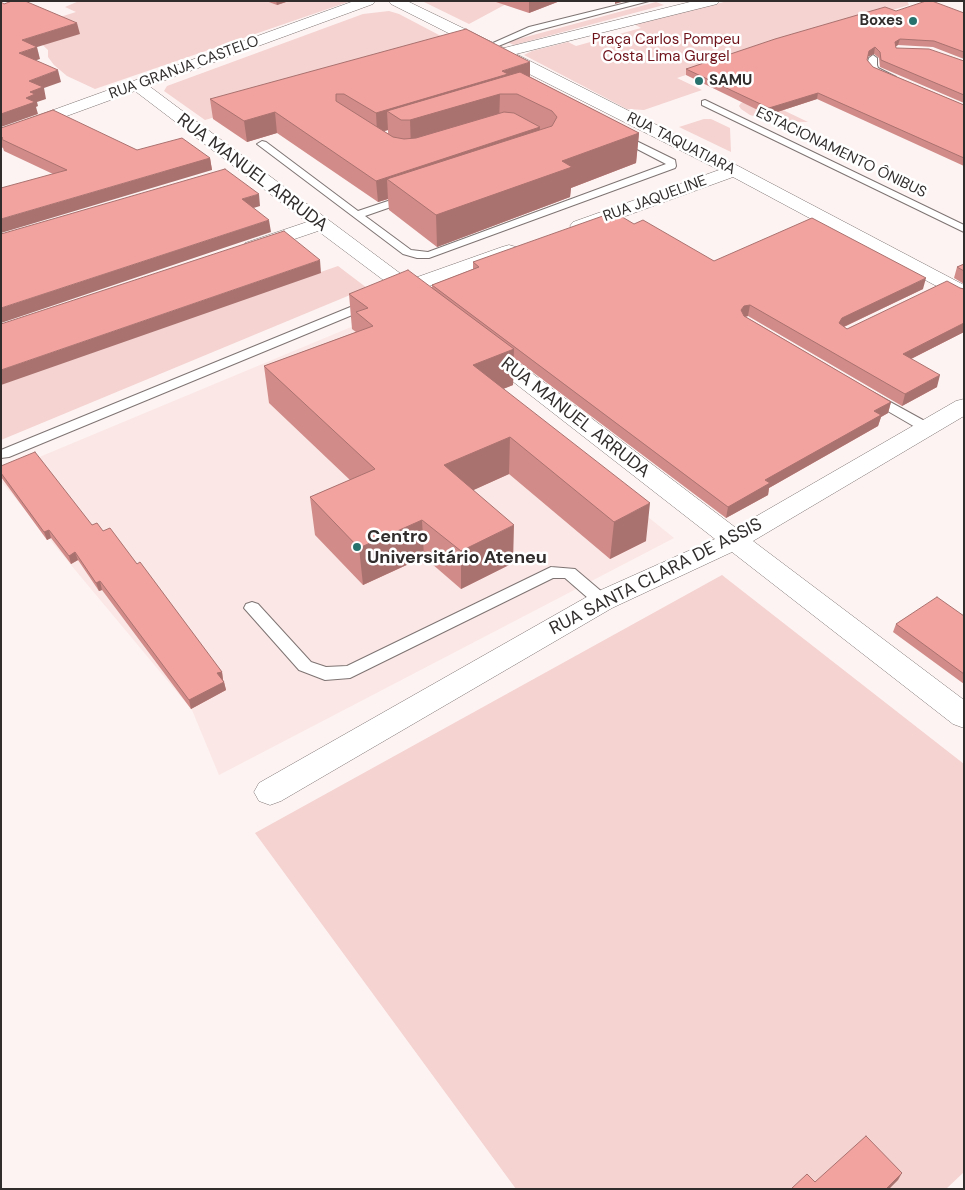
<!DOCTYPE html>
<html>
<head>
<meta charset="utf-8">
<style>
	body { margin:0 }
	#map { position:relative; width:965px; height:1190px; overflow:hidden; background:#fdf3f2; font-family:"DM Sans",sans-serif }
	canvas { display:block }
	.frame { position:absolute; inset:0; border:2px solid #312d2d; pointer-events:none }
</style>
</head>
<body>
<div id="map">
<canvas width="965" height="1190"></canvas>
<div class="frame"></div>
</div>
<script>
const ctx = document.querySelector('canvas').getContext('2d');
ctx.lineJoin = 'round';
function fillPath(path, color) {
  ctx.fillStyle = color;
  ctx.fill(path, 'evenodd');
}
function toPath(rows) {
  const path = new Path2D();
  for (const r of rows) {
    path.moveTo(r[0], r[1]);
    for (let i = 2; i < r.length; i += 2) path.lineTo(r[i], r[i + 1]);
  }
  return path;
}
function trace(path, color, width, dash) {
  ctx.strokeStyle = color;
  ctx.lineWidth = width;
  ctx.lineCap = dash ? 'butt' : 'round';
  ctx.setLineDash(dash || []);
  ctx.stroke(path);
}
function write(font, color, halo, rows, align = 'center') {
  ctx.font = font + ' "DM Sans",sans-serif';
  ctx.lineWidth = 5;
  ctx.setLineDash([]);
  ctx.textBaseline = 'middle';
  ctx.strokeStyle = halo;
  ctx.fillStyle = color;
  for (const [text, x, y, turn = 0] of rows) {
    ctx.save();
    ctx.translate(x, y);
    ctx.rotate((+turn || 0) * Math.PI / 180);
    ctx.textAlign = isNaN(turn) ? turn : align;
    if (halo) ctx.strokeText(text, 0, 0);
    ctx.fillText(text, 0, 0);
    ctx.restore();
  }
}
const built = toPath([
	[392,310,674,538,219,775,192,710,1,481,1,473]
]);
const green = toPath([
	[79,1,351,1,95,89,67,76,54,65,48,57,48,50,33,36,60,17,76,12,65,7],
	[422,1,495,1,508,3,469,24],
	[728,1,907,1,909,5,766,48,677,78,702,90,644,110,627,109,524,55,532,51,568,42,576,46,641,28,634,24],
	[656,2,664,5,514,45,507,42],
	[389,11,399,14,460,46,205,120,164,91,167,86,363,14],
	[754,99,760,99,808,122,770,121,750,115,741,109,739,106,741,103],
	[704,119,711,119,730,128,731,152,679,127],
	[338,266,367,288,1,440,1,384],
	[722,575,964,764,964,1172,946,1189,516,1189,255,833]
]);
const lane = toPath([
	[634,1,649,1,535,31,491,49,488,50,484,47,529,27,634,1],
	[873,55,877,58,877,65,878,68,896,77,896,81,890,81,872,72,867,65,869,58,873,55],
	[705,100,964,225,964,232,702,105,702,101,705,100],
	[618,132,675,160,676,166,675,168,429,258,417,258,403,254,257,144,262,141,266,142,358,211,406,195,414,195,415,197,414,199,365,216,411,250,428,252,666,164,614,137,614,133,618,132],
	[370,299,374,300,376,303,374,306,9,457,1,458,1,450,370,299],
	[872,392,932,425,934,428,927,432,922,431,867,399,865,396,867,393,872,392],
	[551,567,575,569,608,597,610,601,608,605,602,607,596,605,565,578,553,578,350,678,325,680,299,670,244,608,246,604,252,602,258,604,311,662,326,667,347,666,551,567]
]);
const street = toPath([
	[354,1,375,1,373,4,149,86,409,280,502,247,509,245,516,247,519,251,516,255,421,289,431,299,428,303,421,305,414,303,318,231,259,251,252,253,245,251,242,247,245,243,307,222,135,91,1,140,1,129,354,1],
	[389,1,407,1,504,48,694,1,719,1,717,4,516,54,740,167,964,285,964,299,957,297,733,177,587,230,580,232,573,230,570,226,573,222,719,170,391,4,389,1],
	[483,340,491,342,736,528,956,401,964,399,964,416,753,541,964,700,964,728,953,724,732,552,612,608,281,801,270,805,259,801,254,792,259,783,592,594,715,539,475,352,472,347,475,342,483,340]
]);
const wall = toPath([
	[266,1,289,1,277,5],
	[493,1,560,1,529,13],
	[896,11,964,13,964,59,933,47,898,45,896,46,896,48,964,61,964,103,880,67,879,58,874,54,867,57,867,60,873,67,964,105,964,166,817,99,768,115,686,75,686,69],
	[530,77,639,133,636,163,571,188,570,197,437,247,389,210,388,199,378,202,277,133,247,142,213,119,210,99],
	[388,130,388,134,384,131],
	[1,128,137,150,210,158,212,170,53,174,4,151,3,148,1,147],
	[634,224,714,261,923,289,844,327,847,329,960,288,964,289,964,332,911,359,937,387,902,406,748,316,746,317,891,402,888,413,881,417,878,426,769,488,768,495,726,518,514,358,513,385,503,389,646,541,610,559,509,474,473,490,513,563,461,589,424,557,363,585,315,535,310,497,350,480,269,403,264,366,356,332,352,329,349,294,432,287,432,285,473,269,473,262],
	[964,264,964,284,954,278,957,267],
	[1,466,92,525,137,564,222,672,223,680,224,682,226,690,191,709,102,590,99,591,78,560,71,564,51,538,47,540,1,477],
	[964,616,964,684,893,632,896,624]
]);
const shadedWall = toPath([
	[276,1,289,1,277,5],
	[529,1,560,1,529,13],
	[615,1,625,1,615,4],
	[77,23,80,34,24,51,22,40],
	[900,39,898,45,893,48,895,42],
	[37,47,40,59,22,65,19,53],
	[875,47,874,54,867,57,869,51],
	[530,62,530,82,500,94,499,123,411,150,410,120,387,111,388,130,377,133,376,113,502,71],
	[58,70,61,82,44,88,46,99,37,102,38,106,36,107,38,114,1,127,1,114,26,98,30,92,29,81],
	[818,93,817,99,768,115,769,108],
	[275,112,277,133,247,142,244,121],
	[540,127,539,148,387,179,388,199,378,202,376,181],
	[639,133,636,163,571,188,570,197,437,247,436,215,562,161],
	[210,158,212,170,1,233,1,219],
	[259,194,260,206,244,211,242,199],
	[269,220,271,232,1,323,1,308],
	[320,260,321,273,1,385,1,370],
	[926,278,923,289,839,329,839,323,842,318],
	[750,305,748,316,743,317,741,310,744,306],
	[964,323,964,332,899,365,903,354],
	[514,349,513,385,473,401,473,365],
	[940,375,937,387,902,406,905,394],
	[891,402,888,413,881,417,878,426,769,488,768,495,726,518,728,507,765,480,874,411],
	[510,437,509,474,445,503,444,465],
	[650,503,646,541,610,559,614,522],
	[422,520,424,557,363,585,359,548],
	[514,525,513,563,461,589,461,551],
	[49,530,51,538,47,540,44,532],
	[75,552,78,560,71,564,69,556],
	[100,581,102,590,99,591,96,583],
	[222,672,223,680,219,682,217,673],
	[224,682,226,690,191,709,189,700],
	[902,1173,898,1180,889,1189,886,1189]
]);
const building = toPath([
	[12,1,25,1,77,23,22,40,37,47,19,53,58,70,29,81,43,87,30,92,35,94,26,98,35,102,1,114,1,2,4,4,12,1],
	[926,1,932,1,964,13,964,52,934,41,900,39,895,42,896,48,929,49,964,61,964,95,881,60,880,52,875,47,869,51,867,60,873,67,964,105,964,158,818,93,769,108,686,69,775,39,885,7,896,11,926,1],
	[466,29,530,62,502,71,508,74,376,113,344,94,336,94,336,101,393,137,404,139,416,138,504,112,514,113,540,127,376,181,275,112,244,121,210,99,466,29],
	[520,72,639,133,562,161,572,167,436,215,387,179,552,126,557,117,552,111,517,94,500,94,410,120,401,120,387,111,520,72],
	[53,110,137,150,182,138,210,158,1,219,1,188,67,170,1,139,3,138,1,137,1,128,53,110],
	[225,169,259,194,242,199,269,220,1,308,1,234,225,169],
	[614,212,634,224,643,220,714,261,812,218,926,278,842,318,839,323,847,329,947,281,960,288,964,289,964,323,903,354,940,375,905,394,750,305,744,306,741,310,744,316,891,402,874,411,881,415,765,480,770,483,728,507,432,285,479,267,473,262,614,212],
	[284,231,320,260,1,370,1,324,284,231],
	[964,264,964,271,957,267,964,264],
	[408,270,514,349,473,365,650,503,614,522,510,437,444,465,514,525,461,551,422,520,359,548,310,497,375,469,264,366,373,326,356,312,368,308,349,294,408,270],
	[35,452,92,525,97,523,103,531,110,528,137,564,140,562,222,672,217,673,224,682,189,700,100,581,96,583,75,552,69,556,49,530,44,532,1,473,1,466,35,452],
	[937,597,964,616,964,674,896,624,937,597],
	[866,1136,902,1173,886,1189,791,1189,807,1174,815,1182,866,1136]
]);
const markers = [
	[913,21,5,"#28726e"],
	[699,81,5,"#28726e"],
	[357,547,5,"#28726e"]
];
const farPoinames = [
	["Boxes",903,21],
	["SAMU",709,81,"left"]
];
const farParknames = [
	["Praça Carlos Pompeu",666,40],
	["Costa Lima Gurgel",666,57]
];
const farStreetnames = [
	["RUA GRANJA CASTELO",184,68,-20],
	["RUA TAQUATIARA",681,144,27],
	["ESTACIONAMENTO ÔNIBUS",841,153,26],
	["RUA JAQUELINE",655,199,-20]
];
const streetNames = [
	["RUA MANUEL ARRUDA",252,173,37],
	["RUA MANUEL ARRUDA",575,418,38],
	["RUA SANTA CLARA DE ASSIS",656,577,-27]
];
const poiNames = [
	["Centro",367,537],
	["Universitário Ateneu",367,558]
];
fillPath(built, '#fbe7e5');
fillPath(green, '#f4d3d1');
trace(lane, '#7e7473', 2);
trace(street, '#7e7473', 1);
fillPath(lane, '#fff');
fillPath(street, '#fff');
fillPath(wall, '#d18c89');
fillPath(shadedWall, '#aa726f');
fillPath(building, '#f3a39f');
trace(building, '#aa726f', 1);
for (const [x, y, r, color] of markers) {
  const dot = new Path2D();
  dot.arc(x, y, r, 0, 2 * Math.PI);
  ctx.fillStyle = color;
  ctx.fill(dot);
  trace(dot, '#fff', 2);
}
write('bold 15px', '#312d2d', '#fff', farPoinames, 'right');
write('15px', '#6f131b', '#fff', farParknames);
write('15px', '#312d2d', '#fff', farStreetnames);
write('18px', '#312d2d', '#fff', streetNames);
write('bold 18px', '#312d2d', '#fff', poiNames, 'left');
</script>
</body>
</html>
